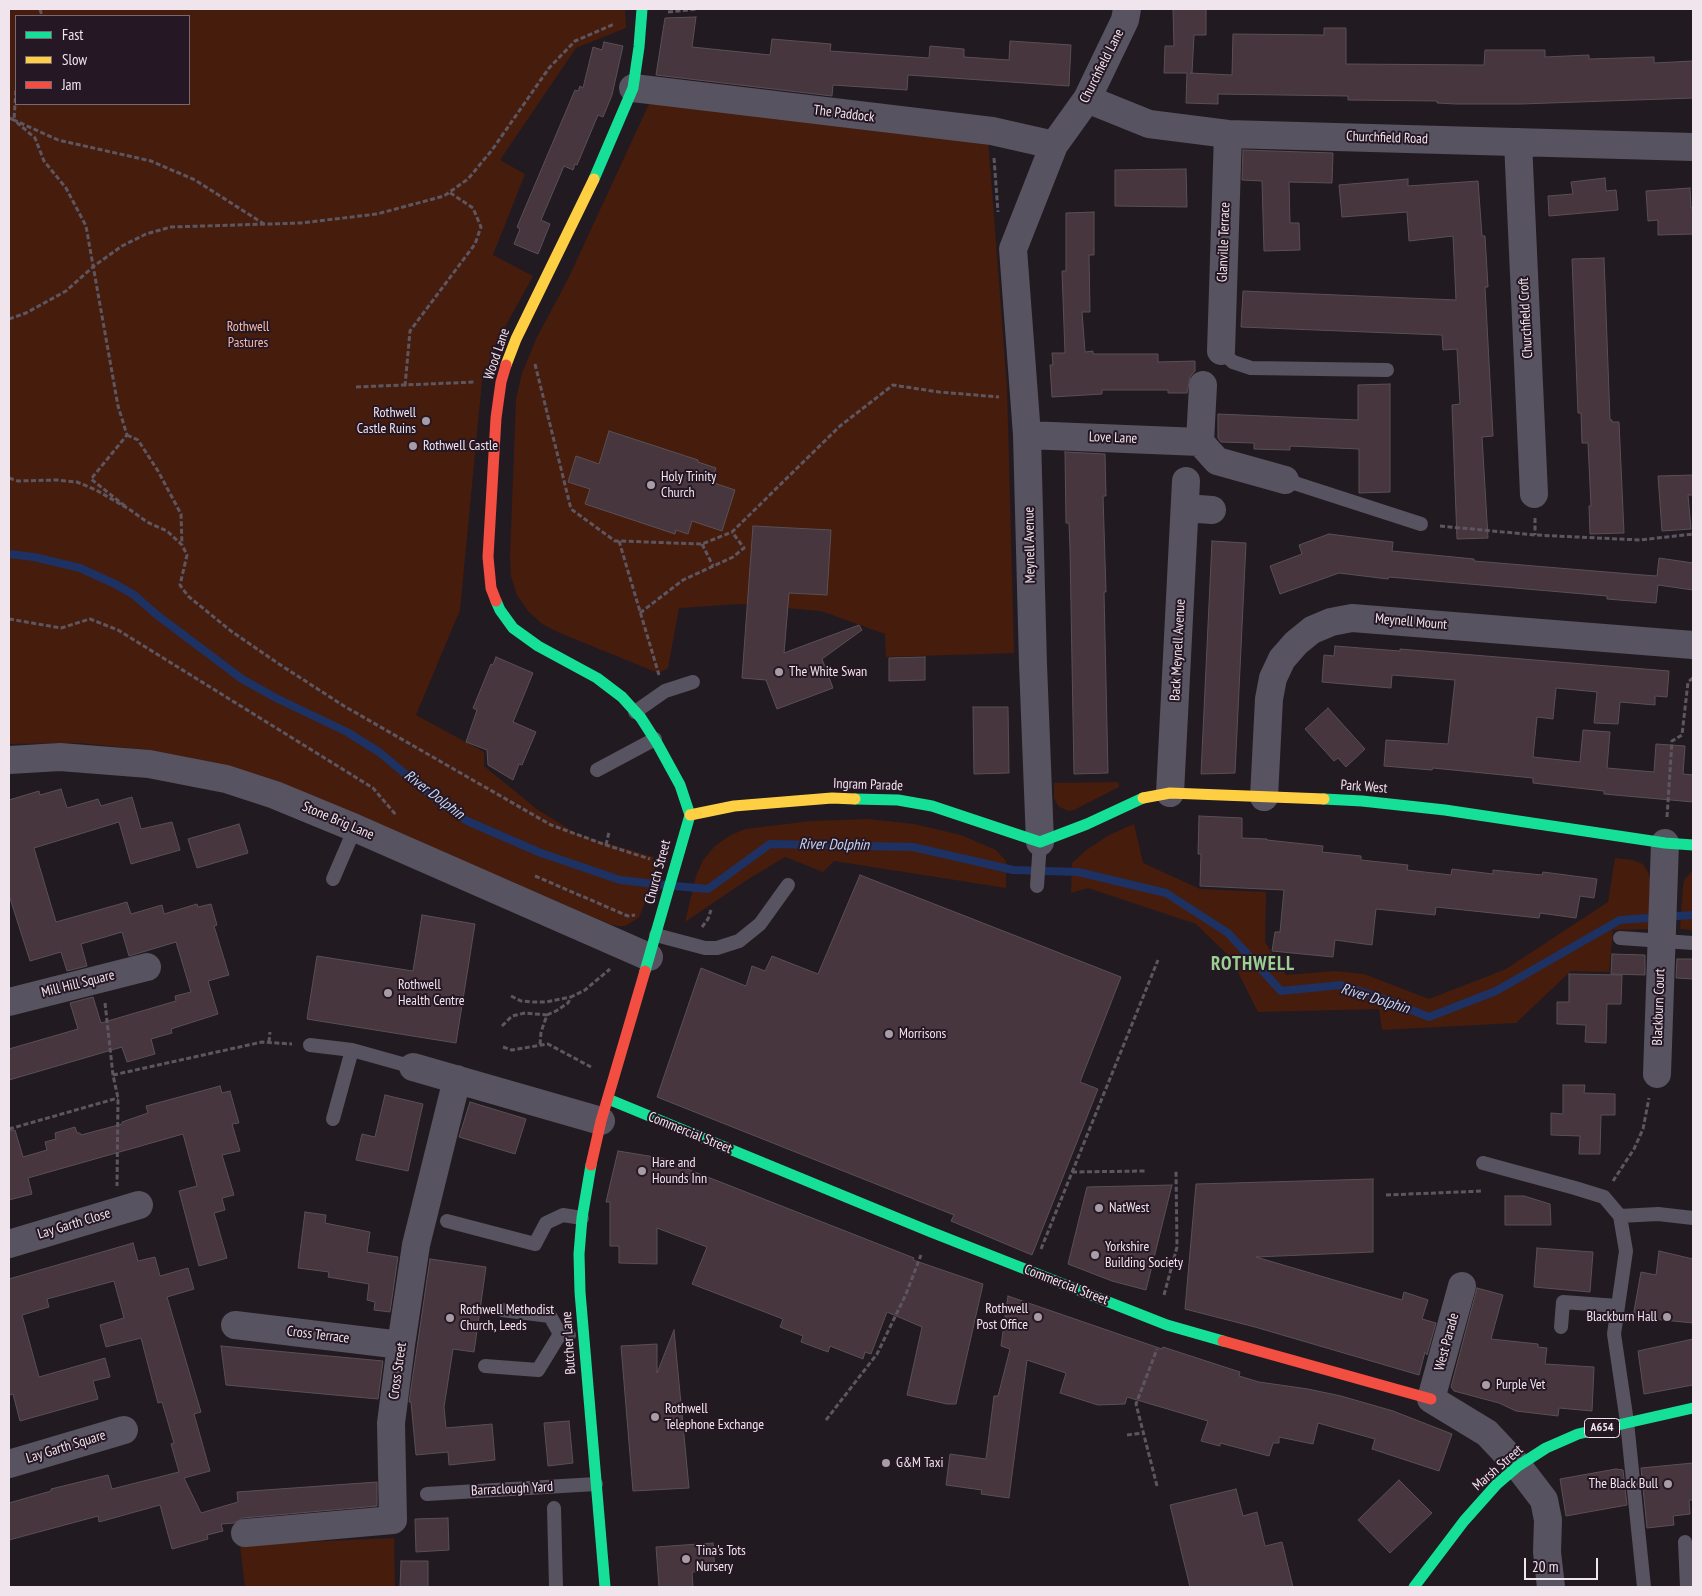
<!DOCTYPE html>
<html>
<head>
<meta charset="utf-8">
<style>
	body { margin:0 }
	#map { position:relative; width:1702px; height:1596px; overflow:hidden; background:#221a21; font-family:"PT Sans Narrow",sans-serif }
	canvas { display:block }
	.frame { position:absolute; inset:0; border:10px solid #f0e4ed; pointer-events:none }
	.legend { position:absolute; left:15px; top:15px; width:175px; height:90px; box-sizing:border-box; background:#261724; border:1px solid #776974; margin:0; padding:6px 9px; list-style:none; font-size:15px; color:#f0e4ed }
	.legend li { display:flex; align-items:center; gap:10px; height:25px }
	.legend b { width:25px; border:1px solid #776974 }
	.scale { position:absolute; left:1524px; top:1558px; width:74px; height:22px; box-sizing:border-box; border:2px solid #f0e4ed; border-top:0; padding-left:6px; font-size:15px; line-height:18px; white-space:nowrap; color:#f0e4ed; -webkit-text-stroke:4px #261724; paint-order:stroke }
</style>
</head>
<body>
<div id="map">
<canvas width="1702" height="1596"></canvas>
<div class="frame"></div>
<ul class="legend">
<li><b style="height:6px;background:#16e098"></b>Fast</li>
<li><b style="height:6px;background:#ffcf43"></b>Slow</li>
<li><b style="height:6px;background:#f24e42"></b>Jam</li>
</ul>
<div class="scale">20 m</div>
</div>
<script>
const ctx = document.querySelector('canvas').getContext('2d');
ctx.lineJoin = 'round';
function fillPath(path, color) {
  ctx.fillStyle = color;
  ctx.fill(path, 'evenodd');
}
function toPath(rows) {
  const path = new Path2D();
  for (const r of rows) {
    path.moveTo(r[0], r[1]);
    for (let i = 2; i < r.length; i += 2) path.lineTo(r[i], r[i + 1]);
  }
  return path;
}
function trace(path, color, width, dash) {
  ctx.strokeStyle = color;
  ctx.lineWidth = width;
  ctx.lineCap = dash ? 'butt' : 'round';
  ctx.setLineDash(dash || []);
  ctx.stroke(path);
}
function write(font, color, halo, rows, align = 'center') {
  ctx.font = font + ' "PT Sans Narrow",sans-serif';
  ctx.lineWidth = 4;
  ctx.setLineDash([]);
  ctx.textBaseline = 'middle';
  ctx.strokeStyle = halo;
  ctx.fillStyle = color;
  for (const [text, x, y, turn = 0] of rows) {
    ctx.save();
    ctx.translate(x, y);
    ctx.rotate((+turn || 0) * Math.PI / 180);
    ctx.textAlign = isNaN(turn) ? turn : align;
    if (halo) ctx.strokeText(text, 0, 0);
    ctx.fillText(text, 0, 0);
    ctx.restore();
  }
}
const green = toPath([
	[9,9,625,9,626,28,576,48,500,160,525,174,493,255,533,276,498,340,482,381,460,610,416,715,484,752,484,766,538,810,579,835,654,857,652,862,656,864,642,910,639,917,632,922,625,926,617,926,609,924,321,800,213,763,149,750,79,743,9,744],
	[16,16,189,16,189,104,16,104],
	[649,104,988,138,1007,387,1014,653,886,657,885,634,821,611,739,604,679,608,668,668,658,673,560,633,542,624,528,611,517,595,511,576,510,557,516,399,522,373,537,337,568,279],
	[1118,782,1119,787,1074,810,1069,811,1059,807,1054,798,1054,783],
	[867,819,914,824,961,835,996,850,1006,861,1006,888,834,861,823,872,785,857,750,878,685,922,696,876,703,860,715,846,729,836,745,829,811,821],
	[1134,824,1143,863,1200,889,1266,892,1265,942,1286,975,1335,971,1364,974,1429,999,1506,969,1608,902,1615,858,1633,860,1643,864,1648,872,1651,882,1650,929,1613,930,1609,972,1571,971,1516,1023,1382,1030,1379,1009,1258,1012,1231,958,1196,924,1088,888,1071,893,1072,863,1085,851,1109,835],
	[1693,870,1693,930,1680,929,1683,885,1685,879],
	[394,1538,395,1587,245,1587,240,1545]
]);
const stream = toPath([
	[9,554,34,557,80,568,115,584,134,595,157,615,242,679,276,698,347,732,379,752,438,801,467,821,541,853,620,880,664,885],
	[675,886,708,889,770,844,913,847,1013,870,1078,872,1166,893,1228,933,1281,991,1341,985,1384,999,1429,1017,1496,991,1620,920,1693,915]
]);
const building = toPath([
	[1173,9,1206,9,1206,35,1194,35,1192,73,1190,73,1232,75,1233,34,1324,35,1324,28,1346,28,1346,64,1484,65,1485,50,1545,50,1545,57,1589,55,1589,59,1654,57,1654,63,1693,61,1693,98,1521,104,1456,104,1437,103,1437,101,1348,100,1348,96,1218,94,1218,104,1186,103,1187,73,1164,73,1165,46,1174,46,1173,9],
	[696,17,692,47,770,55,772,39,831,44,830,51,929,58,930,46,964,49,964,57,1009,60,1010,41,1071,45,1069,86,908,75,907,90,833,85,832,96,656,75,665,18,696,17],
	[604,42,623,46,612,95,603,117,598,115,577,165,575,164,573,170,564,166,541,220,550,224,538,254,514,244,520,229,517,227,575,90,578,91,580,86,583,88,593,47,602,50,604,42],
	[1243,150,1333,153,1332,183,1289,182,1290,223,1299,223,1300,250,1264,251,1262,181,1242,180,1243,150],
	[1186,169,1187,207,1115,206,1115,170,1186,169],
	[1605,178,1606,191,1616,190,1618,210,1549,216,1548,196,1573,194,1571,182,1605,178],
	[1408,179,1408,186,1478,181,1482,236,1485,236,1488,287,1485,287,1493,436,1482,437,1488,538,1457,539,1452,405,1460,404,1457,349,1443,350,1442,335,1241,327,1243,291,1456,300,1453,236,1409,241,1407,212,1342,217,1339,185,1408,179],
	[1690,188,1691,208,1693,208,1693,234,1658,235,1658,220,1648,221,1646,191,1690,188],
	[1094,212,1094,255,1089,255,1090,312,1082,312,1085,352,1093,351,1093,354,1158,354,1158,362,1195,361,1195,371,1190,377,1187,393,1168,393,1168,390,1102,390,1102,394,1052,397,1050,365,1053,365,1052,353,1065,353,1062,271,1066,271,1066,213,1094,212],
	[1604,258,1610,420,1612,420,1612,422,1619,422,1624,533,1590,534,1589,506,1591,506,1588,443,1582,443,1581,413,1578,413,1572,259,1604,258],
	[1390,384,1390,492,1359,493,1359,449,1290,446,1290,450,1254,449,1254,443,1221,442,1218,438,1218,414,1358,420,1358,385,1390,384],
	[609,431,698,460,698,462,716,468,711,482,735,490,722,531,692,521,688,534,676,530,675,534,585,504,590,489,568,482,576,456,599,464,609,431],
	[1065,452,1105,454,1106,496,1103,496,1106,592,1104,592,1108,773,1074,774,1070,549,1069,523,1066,523,1065,452],
	[1693,475,1693,495,1688,495,1691,529,1662,531,1658,476,1693,475],
	[753,526,831,530,827,595,789,593,784,653,859,625,862,630,822,659,833,688,777,709,766,680,742,678,753,526],
	[1329,534,1393,542,1392,551,1474,559,1474,561,1643,575,1657,576,1659,558,1693,563,1693,590,1658,585,1656,603,1607,599,1607,596,1389,577,1388,579,1339,573,1280,594,1270,566,1302,554,1299,545,1329,534],
	[1212,541,1246,543,1235,773,1201,774,1212,541],
	[1335,646,1400,651,1400,649,1669,671,1667,697,1655,696,1655,705,1620,702,1618,724,1594,723,1597,692,1556,688,1553,719,1537,717,1533,757,1580,762,1583,730,1610,732,1607,768,1654,772,1656,744,1685,746,1683,774,1693,775,1693,802,1604,794,1604,791,1533,783,1533,778,1433,768,1432,770,1384,766,1386,740,1448,744,1455,680,1392,675,1391,688,1322,682,1324,655,1334,656,1335,646],
	[496,657,533,673,513,722,536,732,522,765,519,764,513,780,488,765,487,750,466,742,477,710,473,708,491,664,493,665,496,657],
	[925,657,925,680,889,681,889,658,925,657],
	[973,707,1008,707,1009,773,974,774,973,707],
	[1328,708,1365,749,1346,767,1338,758,1334,761,1305,729,1328,708],
	[61,789,67,808,98,799,101,806,132,797,141,829,172,822,180,850,131,864,119,822,34,848,56,922,127,902,131,914,162,905,164,914,197,904,198,907,211,904,217,925,214,926,229,975,208,981,218,1014,171,1029,172,1033,151,1039,155,1054,127,1062,122,1047,9,1080,9,1049,78,1029,70,1003,93,997,101,1023,176,1001,175,996,191,992,176,942,129,956,122,932,81,944,87,966,67,971,61,952,30,961,9,895,9,800,39,791,40,795,61,789],
	[1199,816,1242,818,1242,838,1267,839,1267,840,1323,846,1322,852,1361,856,1361,860,1408,865,1407,870,1451,875,1452,869,1493,874,1493,870,1542,875,1543,872,1597,879,1594,898,1580,896,1576,918,1540,913,1539,918,1436,907,1435,915,1376,909,1372,945,1335,940,1333,957,1272,951,1275,932,1280,932,1284,890,1200,886,1201,854,1198,854,1199,816],
	[239,824,248,853,197,868,188,839,239,824],
	[860,875,1121,977,1080,1082,1098,1089,1032,1255,951,1221,954,1215,657,1097,701,968,746,986,752,966,765,971,772,956,818,974,860,875],
	[422,915,475,924,456,1043,307,1019,317,956,413,971,422,915],
	[1612,954,1645,955,1645,975,1611,974,1612,954],
	[1677,959,1693,959,1693,979,1676,978,1677,959],
	[1569,974,1622,975,1621,1004,1607,1004,1606,1043,1585,1042,1586,1025,1557,1024,1557,1002,1569,1002,1569,974],
	[1563,1085,1585,1085,1584,1093,1615,1094,1615,1115,1601,1115,1600,1154,1579,1154,1580,1136,1551,1135,1551,1113,1563,1114,1563,1085],
	[220,1086,222,1093,230,1091,239,1123,232,1124,240,1151,222,1155,234,1195,222,1198,225,1210,214,1213,227,1258,199,1266,179,1191,197,1186,183,1134,28,1178,32,1194,9,1200,9,1131,15,1130,23,1157,47,1150,45,1142,56,1139,55,1133,75,1127,77,1133,80,1133,81,1135,122,1124,122,1122,148,1113,146,1106,220,1086],
	[385,1095,423,1104,408,1171,356,1160,362,1134,375,1137,385,1095],
	[470,1102,526,1119,515,1154,459,1137,470,1102],
	[618,1151,673,1160,672,1163,914,1258,913,1260,983,1284,956,1404,947,1404,907,1395,922,1327,887,1312,871,1354,865,1352,863,1359,830,1346,828,1352,801,1342,803,1336,780,1327,783,1319,692,1284,707,1247,657,1228,657,1264,619,1263,619,1246,610,1246,610,1202,606,1202,618,1151],
	[1373,1179,1373,1252,1256,1257,1402,1300,1404,1292,1428,1300,1422,1319,1436,1323,1427,1355,1425,1352,1419,1375,1255,1327,1185,1309,1196,1184,1373,1179],
	[1172,1185,1146,1290,1112,1281,1068,1264,1087,1187,1172,1185],
	[1505,1196,1524,1196,1550,1204,1551,1225,1505,1225,1505,1196],
	[305,1212,326,1215,325,1223,370,1232,367,1252,398,1257,390,1312,374,1310,375,1302,367,1300,369,1284,328,1277,329,1272,298,1268,305,1212],
	[133,1243,138,1261,155,1257,160,1276,188,1268,194,1289,167,1297,201,1412,194,1414,210,1471,184,1478,201,1513,238,1502,237,1492,377,1482,377,1506,243,1518,234,1523,221,1524,223,1531,207,1535,208,1539,172,1549,160,1505,99,1522,98,1516,9,1540,9,1503,51,1491,51,1489,108,1475,112,1489,179,1472,171,1444,174,1443,162,1402,158,1403,141,1338,106,1347,100,1325,124,1318,114,1281,47,1299,49,1307,22,1315,39,1377,105,1358,110,1377,93,1381,98,1399,20,1421,13,1394,9,1395,9,1279,133,1243],
	[1537,1248,1593,1252,1590,1292,1534,1287,1537,1248],
	[1659,1251,1693,1259,1693,1323,1633,1317,1641,1272,1656,1275,1659,1251],
	[430,1259,486,1267,474,1352,453,1349,444,1407,446,1428,492,1424,495,1460,449,1465,448,1452,416,1455,411,1402,409,1402,430,1259],
	[1477,1288,1503,1295,1491,1339,1538,1344,1538,1347,1547,1348,1545,1364,1594,1367,1592,1411,1559,1408,1558,1416,1516,1411,1499,1403,1454,1391,1451,1387,1477,1288],
	[1008,1296,1162,1349,1163,1347,1240,1372,1239,1376,1259,1382,1308,1389,1341,1396,1393,1411,1452,1434,1439,1471,1372,1449,1375,1439,1318,1423,1313,1444,1279,1437,1279,1443,1273,1443,1269,1456,1220,1443,1220,1446,1201,1441,1208,1421,1127,1397,1125,1404,1098,1405,1060,1393,1066,1373,1027,1360,1009,1498,981,1494,982,1490,946,1485,950,1454,986,1459,994,1396,998,1396,1010,1349,1001,1346,1008,1296],
	[674,1330,689,1488,633,1491,621,1346,657,1344,657,1373,674,1330],
	[1693,1339,1693,1385,1644,1394,1638,1351,1693,1339],
	[221,1346,383,1361,378,1399,226,1385,221,1346],
	[569,1421,573,1463,548,1466,544,1423,569,1421],
	[1693,1463,1693,1500,1689,1500,1690,1514,1673,1516,1674,1525,1647,1528,1641,1468,1693,1463],
	[1616,1469,1623,1470,1627,1505,1566,1516,1560,1479,1616,1469],
	[1399,1480,1432,1513,1390,1553,1358,1520,1399,1480],
	[1236,1489,1243,1516,1257,1512,1265,1546,1282,1542,1293,1587,1190,1587,1170,1505,1236,1489],
	[448,1518,449,1550,416,1552,415,1519,448,1518],
	[713,1543,715,1571,692,1572,693,1587,659,1587,656,1547,713,1543],
	[401,1561,428,1561,428,1587,400,1587,401,1561]
]);
const path = toPath([
	[40,9,42,16],
	[668,12,698,9],
	[9,118,14,120,16,89],
	[994,158,998,212],
	[9,319,26,313,66,291,94,266,122,246,146,234,171,227,301,223,377,214,444,196,468,179,492,150,549,68,575,41,614,24],
	[535,364,571,509,615,541,619,541,702,544,732,532,840,426,893,385,939,392,999,397],
	[405,386,410,331,475,244,481,227,473,208,449,192],
	[356,387,475,382],
	[127,435,138,440,158,471,181,514,182,545],
	[9,478,18,481,57,480,77,482,96,490,129,509,147,522,167,531,182,545,187,555,180,585,188,596,231,631,279,664,344,706,551,825,606,845,650,859],
	[125,506,91,479,127,435,118,406,86,226,66,188,44,161,35,138,14,120,58,140,151,161,195,180,264,224],
	[1535,518,1535,535],
	[1440,526,1535,535,1640,540,1693,534],
	[619,541,659,675],
	[702,544,713,566],
	[640,613,683,580,733,557,744,548,732,532],
	[9,619,61,628,90,619,118,630,373,788,396,815],
	[1667,817,1672,741,1682,735,1688,682,1693,678],
	[606,845,609,832],
	[535,876,628,916,635,915],
	[702,927,708,919,711,910],
	[511,996,521,1001,533,1002,546,1002,571,997],
	[105,1003,113,1075,118,1098,117,1186],
	[547,1015,556,1011,568,1003,571,997,585,990,610,969],
	[502,1026,512,1016,525,1013,547,1015,541,1032,540,1045],
	[269,1042,270,1032],
	[503,1047,512,1050,548,1044,591,1067],
	[113,1075,262,1042,292,1044],
	[9,1129,118,1098],
	[1072,1172,1145,1171],
	[1613,1181,1634,1149,1643,1129,1649,1098],
	[1386,1195,1483,1191],
	[1041,1249,1158,960],
	[1164,1295,1177,1247,1176,1170],
	[826,1420,877,1354,906,1294,921,1255],
	[1127,1435,1143,1433],
	[1157,1486,1136,1404,1157,1349]
]);
const lane = toPath([
	[1221,351,1233,362,1251,368,1387,370],
	[1285,480,1421,524],
	[635,712,665,691,693,682],
	[597,770,655,739],
	[333,879,355,828],
	[1037,886,1040,842],
	[656,935,705,948,717,948,739,941,760,924,788,885],
	[1620,938,1693,943],
	[310,1045,352,1050,413,1067],
	[333,1119,352,1050],
	[1483,1163,1575,1188,1604,1197,1620,1216,1626,1251,1614,1334,1627,1422,1644,1587],
	[1620,1216,1658,1214,1693,1218],
	[447,1221,535,1244,546,1223,563,1215,582,1218],
	[502,1310,550,1316,560,1334,569,1335],
	[1561,1327,1563,1302,1618,1306],
	[485,1366,538,1370,560,1334],
	[427,1494,596,1484],
	[554,1508,556,1587],
	[1685,1542,1687,1587]
]);
const street = toPath([
	[633,88,992,131,1054,145],
	[1087,99,1149,124,1228,134,1693,147],
	[1518,142,1534,494],
	[1221,351,1228,134],
	[1027,435,1200,442,1217,461,1285,480],
	[1200,442,1203,385],
	[1185,508,1212,510],
	[9,760,60,757,149,764,226,779,275,795,355,828,649,957],
	[1170,793,1186,481],
	[1264,797,1269,699,1273,678,1282,659,1296,643,1312,630,1331,622,1352,618,1693,645],
	[1040,842,1033,664,1027,435,1013,249,1054,145,1087,99,1125,20,1127,9],
	[9,1002,147,967],
	[413,1067,601,1121],
	[1657,1074,1665,843],
	[9,1244,139,1205],
	[1462,1286,1431,1399,1487,1433,1518,1466,1544,1500,1548,1520,1547,1552,1551,1587],
	[235,1325,401,1345],
	[9,1464,124,1430],
	[245,1533,393,1520,391,1423,401,1345,416,1245,457,1079]
]);
const fast = toPath([
	[594,179,633,88,639,47,642,9],
	[496,601,500,610,513,628,538,646,597,678,622,697,641,718,657,743,680,785,690,815,645,971],
	[855,799,898,800,932,806,1040,842,1087,824,1143,798],
	[1324,799,1362,801,1445,810,1665,843,1693,845],
	[608,1099,931,1232,1167,1325,1223,1341],
	[591,1165,582,1218,579,1254,580,1292,605,1587],
	[1414,1587,1464,1521,1497,1484,1518,1466,1546,1448,1578,1434,1693,1408]
]);
const slow = toPath([
	[506,365,516,339,594,179],
	[1143,798,1170,793,1324,799],
	[690,815,734,806,832,798,855,799]
]);
const jam = toPath([
	[496,601,491,588,488,557,496,418,501,382,506,365],
	[591,1165,601,1121,645,971],
	[1223,1341,1431,1399]
]);
const markers = [
	[426,421,5,"#a89da6"],
	[413,446,5,"#a89da6"],
	[651,485,5,"#a89da6"],
	[779,672,5,"#a89da6"],
	[388,993,5,"#a89da6"],
	[889,1034,5,"#a89da6"],
	[642,1171,5,"#a89da6"],
	[1099,1208,5,"#a89da6"],
	[1095,1255,5,"#a89da6"],
	[1038,1317,5,"#a89da6"],
	[1667,1317,5,"#a89da6"],
	[450,1318,5,"#a89da6"],
	[1486,1385,5,"#a89da6"],
	[655,1417,5,"#a89da6"],
	[886,1463,5,"#a89da6"],
	[1668,1484,5,"#a89da6"],
	[686,1559,5,"#a89da6"]
];
const shields = [
	[1602,1428,35]
];
const shieldNames = [
	["A654",1602,1428]
];
const streetNames = [
	["Churchfield Lane",1102,66,-63],
	["The Paddock",844,114,7],
	["Churchfield Road",1387,138,2],
	["Glanville Terrace",1224,242,-88],
	["Churchfield Croft",1526,318,-93],
	["Wood Lane",497,354,-71],
	["Love Lane",1113,438,2],
	["Meynell Avenue",1030,545,-91],
	["Meynell Mount",1411,622,5],
	["Back Meynell Avenue",1178,650,-87],
	["Ingram Parade",868,785,2],
	["Park West",1364,787,4],
	["Stone Brig Lane",338,821,23],
	["Church Street",658,872,-75],
	["Mill Hill Square",78,984,-14],
	["Blackburn Court",1659,1007,-88],
	["Commercial Street",690,1133,22],
	["Lay Garth Close",74,1224,-17],
	["Commercial Street",1066,1285,21],
	["Cross Terrace",318,1335,7],
	["West Parade",1447,1342,-75],
	["Butcher Lane",569,1343,-94],
	["Cross Street",398,1371,-82],
	["Lay Garth Square",66,1447,-17],
	["Marsh Street",1498,1468,-41],
	["Barraclough Yard",512,1489,-3]
];
const parkNames = [
	["Rothwell",248,327],
	["Pastures",248,343]
];
const poiNames = [
	["Rothwell",416,413,"right"],
	["Castle Ruins",416,429,"right"],
	["Rothwell Castle",423,446],
	["Holy Trinity",661,477],
	["Church",661,493],
	["The White Swan",789,672],
	["Rothwell",398,985],
	["Health Centre",398,1001],
	["Morrisons",899,1034],
	["Hare and",652,1163],
	["Hounds Inn",652,1179],
	["NatWest",1109,1208],
	["Yorkshire",1105,1247],
	["Building Society",1105,1263],
	["Rothwell",1028,1309,"right"],
	["Post Office",1028,1325,"right"],
	["Rothwell Methodist",460,1310],
	["Church, Leeds",460,1326],
	["Blackburn Hall",1657,1317,"right"],
	["Purple Vet",1496,1385],
	["Rothwell",665,1409],
	["Telephone Exchange",665,1425],
	["G&M Taxi",896,1463],
	["The Black Bull",1658,1484,"right"],
	["Tina's Tots",696,1551],
	["Nursery",696,1567]
];
const waterNames = [
	["River Dolphin",434,795,37],
	["River Dolphin",834,845,1],
	["River Dolphin",1375,999,17]
];
const districtNames = [
	["ROTHWELL",1253,965]
];
fillPath(green, '#461c0d');
trace(stream, '#1d3262', 8);
fillPath(building, '#47363d');
trace(building, '#595054', 1);
trace(path, '#5d5660', 3, [5, 2.5]);
trace(lane, '#585361', 14);
trace(street, '#585361', 28);
trace(fast, '#16e098', 11);
trace(slow, '#ffcf43', 11);
trace(jam, '#f24e42', 11);
for (const [x, y, r, color] of markers) {
  const dot = new Path2D();
  dot.arc(x, y, r, 0, 2 * Math.PI);
  ctx.fillStyle = color;
  ctx.fill(dot);
  trace(dot, '#261724', 2);
}
for (const [x, y, w] of shields) {
  const box = new Path2D();
  box.roundRect(x - w / 2, y - 9.5, w, 19, 4);
  ctx.fillStyle = '#261724';
  ctx.fill(box);
  trace(box, '#f0e4ed', 1);
}
write('bold 12px', '#f0e4ed', null, shieldNames);
write('14px', '#f0e4ed', '#261724', streetNames);
write('14px', '#f4b8a3', '#261724', parkNames);
write('14px', '#f0e4ed', '#261724', poiNames, 'left');
write('italic 15px', '#c5d6f8', '#261724', waterNames);
ctx.letterSpacing = '1px';
write('bold 19px', '#9bd093', '#261724', districtNames);
ctx.letterSpacing = '0px';
</script>
</body>
</html>
